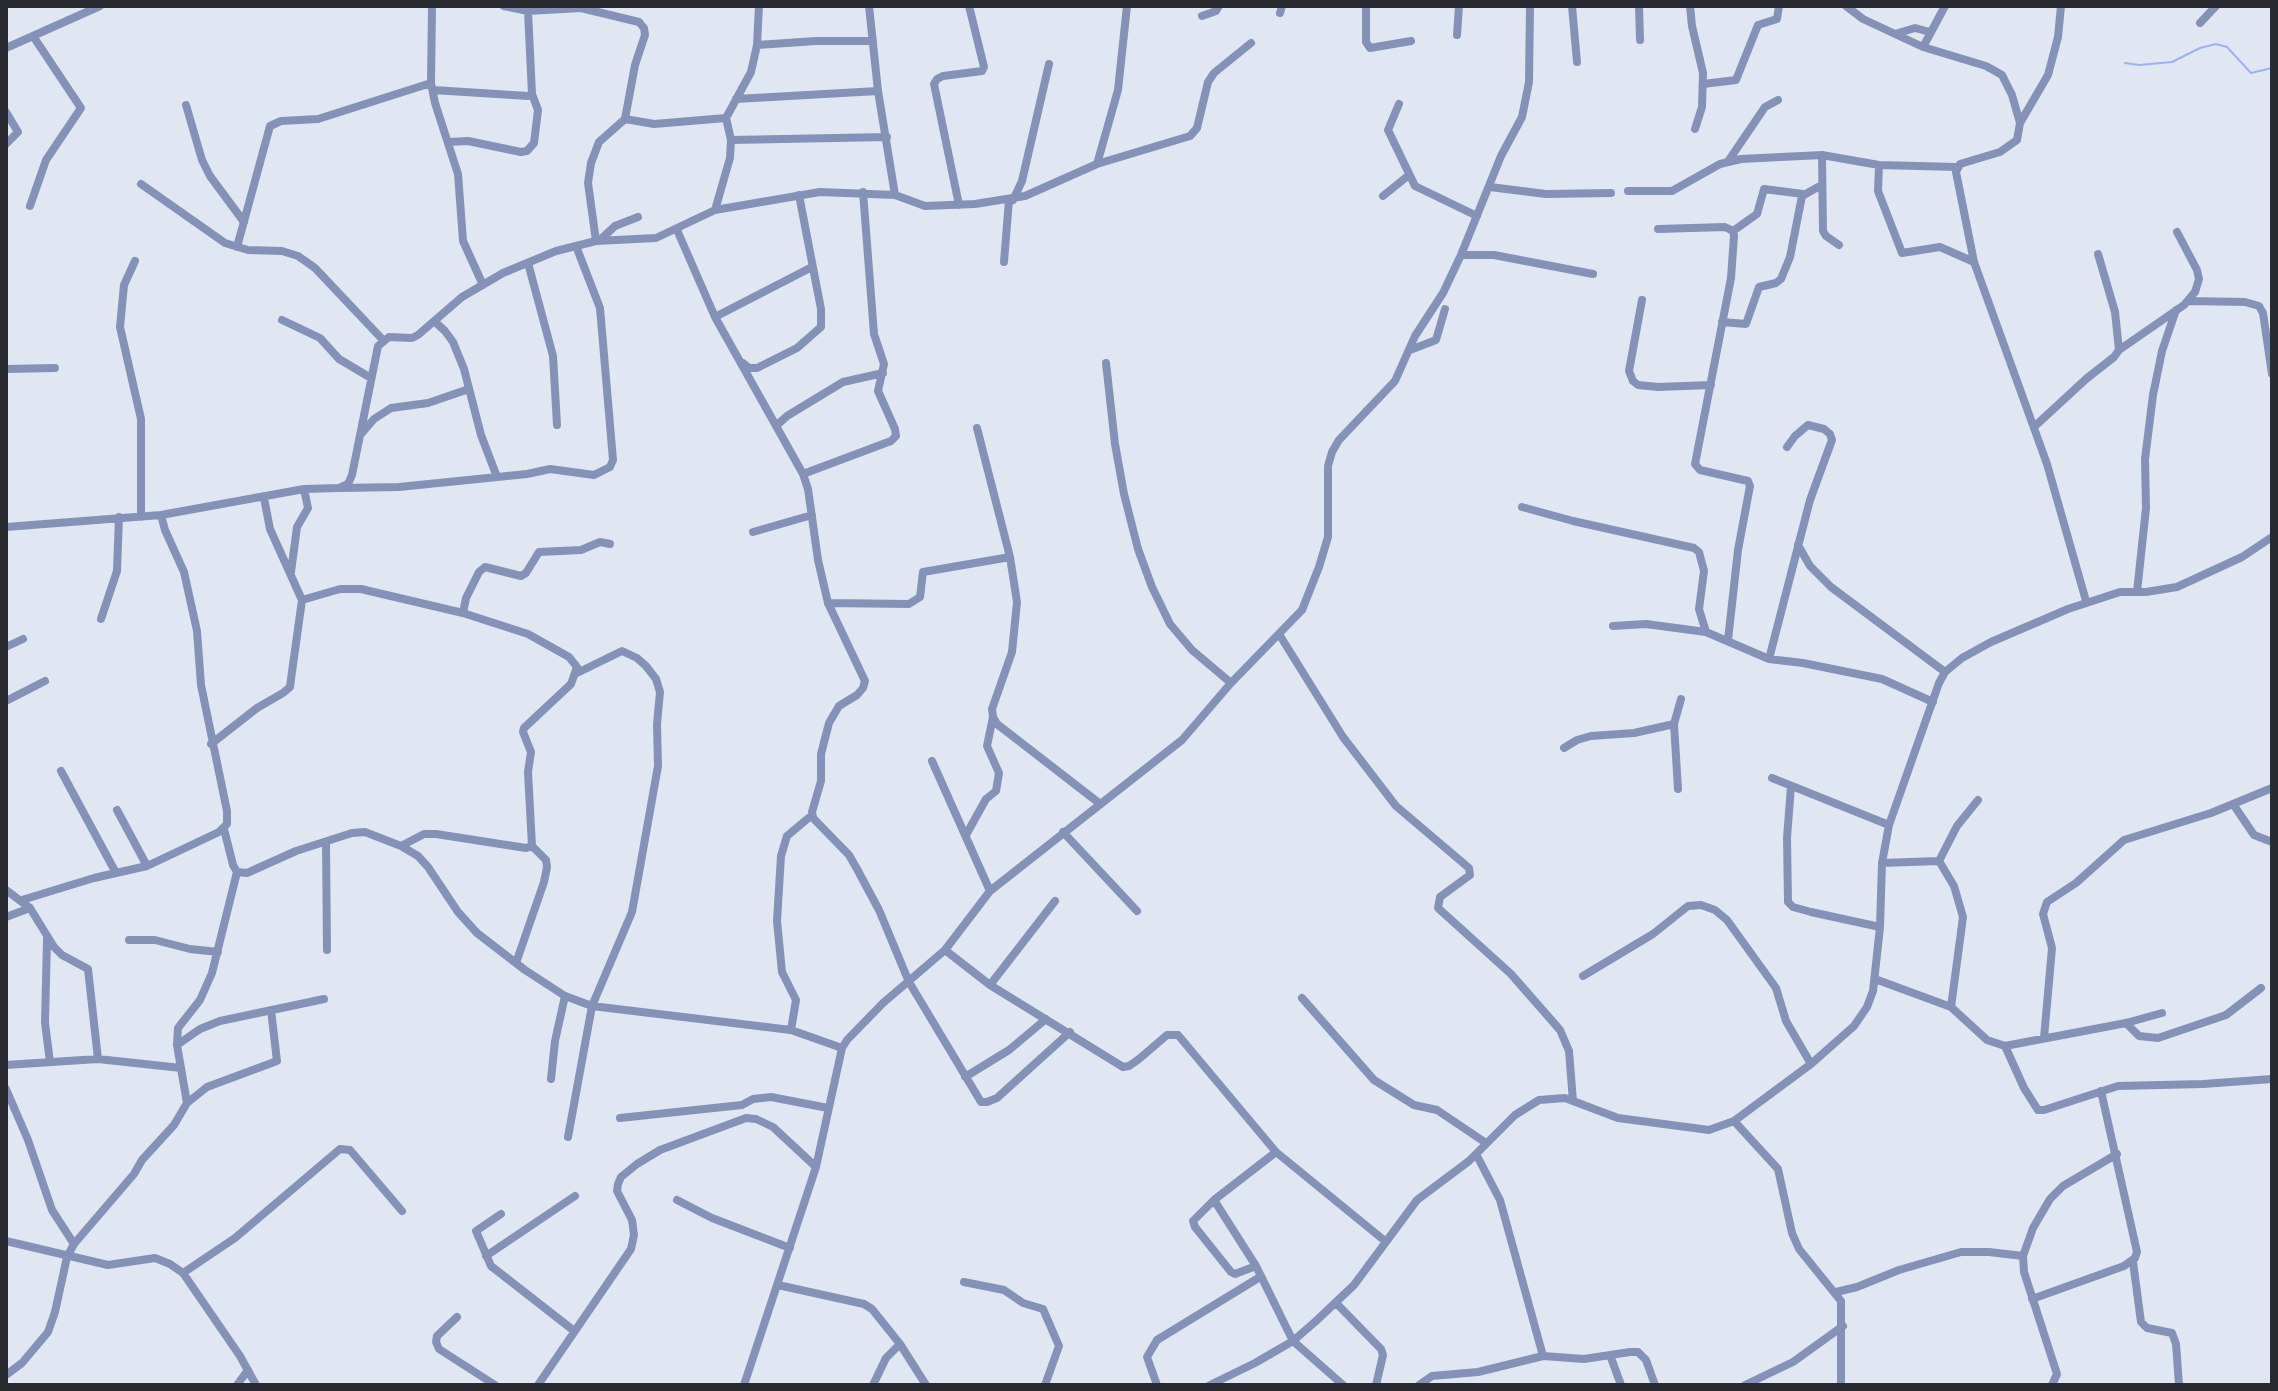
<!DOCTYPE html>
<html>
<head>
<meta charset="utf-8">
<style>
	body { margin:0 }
	#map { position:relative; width:2278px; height:1391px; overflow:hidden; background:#e1e6f3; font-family:"Nunito Sans",sans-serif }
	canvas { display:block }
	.frame { position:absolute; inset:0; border:8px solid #292b30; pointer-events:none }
</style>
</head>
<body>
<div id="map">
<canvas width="2278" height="1391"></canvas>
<div class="frame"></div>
</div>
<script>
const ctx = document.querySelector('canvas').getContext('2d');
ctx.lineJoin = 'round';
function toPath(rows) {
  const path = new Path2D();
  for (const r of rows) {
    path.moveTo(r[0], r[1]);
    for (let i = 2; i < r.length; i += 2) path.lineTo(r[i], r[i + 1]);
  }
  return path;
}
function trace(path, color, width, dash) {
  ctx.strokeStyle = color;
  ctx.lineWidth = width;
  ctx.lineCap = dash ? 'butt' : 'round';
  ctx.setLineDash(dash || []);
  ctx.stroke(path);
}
const stream = toPath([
	[2125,63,2139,65,2172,62,2200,48,2216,44,2227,47,2251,73,2272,68]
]);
const minor = toPath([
	[504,6,528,11,581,8,639,22,644,28,645,35,635,65,625,119,599,142,591,163,588,183,596,241],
	[869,6,878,91,895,195],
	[1366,6,1366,42,1370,48,1411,41],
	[1572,6,1577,62],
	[1639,6,1640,40],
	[1690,6,1692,26,1703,73,1702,107,1695,129],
	[1846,6,1863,19,1923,47,1986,66,2002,75,2012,95,2020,123,2017,140,2000,152,1960,164,1956,172,1974,262,2047,464,2086,601],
	[1280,13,1282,6],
	[1202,16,1216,11,1219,6],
	[2200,23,2216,6],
	[1895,34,1915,28,1930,32],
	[1457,35,1459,6],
	[757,45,816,41,873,41],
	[1923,47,1945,6],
	[6,48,100,6],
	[431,83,435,103,458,174,463,241,483,285],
	[1703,84,1736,80,1758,25,1777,19,1779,6],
	[433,90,528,96,532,94,528,11],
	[736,99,878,91],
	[1399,104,1388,130,1415,186,1477,216],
	[186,105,202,160,210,176,244,222],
	[6,112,18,132,6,144],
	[625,119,654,124,726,118],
	[2020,123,2048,75,2058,37,2061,6],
	[731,140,887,137],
	[448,142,468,141,521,152,527,151,534,143,538,110,532,94],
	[1822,155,1823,231,1826,236,1839,245],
	[1729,160,1765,107,1778,100],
	[1097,164,1118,90,1127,6],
	[1879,165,1878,191,1902,253,1940,247,1974,262],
	[141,184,225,243,248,250,282,251,298,256,315,268,383,340],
	[1490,187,1546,194,1611,193],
	[1628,191,1672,191,1720,164,1741,159,1822,155,1879,165,1956,167],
	[1383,196,1409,175],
	[1013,200,1022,181,1049,64],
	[959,205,934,84,937,79,943,76,982,71,984,67,969,6],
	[30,206,46,160,81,108,33,36],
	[715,210,730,158,731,140,726,118,751,72,757,45,759,6],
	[1658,229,1725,227,1733,231,1734,236,1731,278,1695,464,1700,470,1748,481,1750,486,1738,550,1728,640],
	[677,230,715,317,803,474,808,489,818,560,828,603,865,681,863,688,857,695,839,706,829,723,821,754,821,781,812,812,813,818,849,855,857,869,879,910,909,982,981,1102,987,1102,997,1098,1070,1032],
	[1733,231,1757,214,1764,189,1803,194],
	[599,241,615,226,638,217],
	[237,247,270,126,281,121,318,119,431,83,432,6],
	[1461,255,1494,255,1593,274],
	[135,261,124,285,120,327,141,419,141,517],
	[1004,262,1009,200],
	[528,263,553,356,557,425],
	[1642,300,1629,371,1633,381,1638,385,1658,387,1711,385],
	[2189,301,2245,302,2259,306,2263,313,2272,374],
	[715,317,812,267],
	[282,320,320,338,339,359,371,378],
	[434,321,445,331,453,342,464,369,481,435,497,477],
	[1722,322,1746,324,1759,287,1776,283,1781,279,1790,257,1802,196,1820,186],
	[1410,350,1436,340,1445,309],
	[2119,350,2184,305,2195,292,2199,279,2197,270,2177,232],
	[743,363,749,368,757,368,797,348,821,327,821,309,799,195],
	[1106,363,1115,444,1124,494,1138,549,1152,587,1170,624,1192,650,1231,683],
	[6,369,55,368],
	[776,426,787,416,843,382,883,373],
	[2034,427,2086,379,2114,357,2119,350,2115,312,2098,254],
	[977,428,1010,557,1017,602,1012,652,992,709,993,717,997,724,1099,803],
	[362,433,374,419,391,408,428,403,469,389],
	[803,474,891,441,896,436,895,429,878,391,884,364,874,334,863,192],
	[342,488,399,487,527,474,550,469,594,475,610,467,613,460,600,308,576,246],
	[1522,507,1573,521,1694,548,1699,552,1704,571,1699,609,1706,632],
	[6,527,161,515,304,489,339,488,348,484,352,475,378,346,389,337,412,338,418,335,462,297,503,273,556,251,596,241,656,238,715,210,820,192,895,195,925,206,975,204,1025,196,1097,164,1190,136,1197,128,1208,82,1214,73,1251,43],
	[753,532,812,515],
	[1798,545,1810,566,1831,587,1945,672],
	[291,572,297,527,308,508,304,489],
	[2137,592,2146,508,2145,459,2153,395,2162,351,2176,310],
	[302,600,340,589,361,589,463,613,528,634,569,657,577,667,571,684,524,728,523,732,531,752,528,772,532,846,526,848,436,834,424,834,401,846],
	[828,603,909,604,920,597,923,572,1010,557],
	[463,613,466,598,479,572,485,567,521,576,526,573,539,552,581,550,600,542,610,544],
	[101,619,117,571,119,517],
	[1613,626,1646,624,1706,632,1769,659,1803,663,1882,679,1933,702],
	[1279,634,1343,737,1396,806,1469,868,1470,875,1440,897,1438,908,1511,974,1560,1030,1569,1051,1573,1101],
	[6,647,23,639],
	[1769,659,1810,500,1832,440,1830,434,1824,429,1808,425,1795,436,1787,447],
	[6,701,45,681],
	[211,744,257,708,283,693,290,687,291,679,302,600,270,529,264,498],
	[1564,748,1577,740,1591,736,1634,733,1674,724],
	[932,761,990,891],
	[61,771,116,873],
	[1772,778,1889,825],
	[1791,786,1787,838,1788,902,1793,907,1811,912,1880,927],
	[1678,789,1674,724,1681,699],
	[2233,804,2254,835,2272,842],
	[117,810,147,866],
	[224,829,233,865,237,872,247,873,296,851,352,833,365,832,401,846,418,856,428,867,458,912,477,933,525,970,565,996,592,1006,791,1030,842,1048],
	[1063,832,1137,911],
	[966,835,986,799,996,791,999,773,987,746,993,717],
	[326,842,327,950],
	[1882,863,1939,861],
	[6,890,30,908,54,947,62,955,88,969,98,1059],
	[22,900,94,878,147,866,219,832,227,824,227,811,201,685,197,631,184,572,165,530,161,515],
	[6,917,30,908],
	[47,939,45,1023,50,1062],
	[129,940,155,940,190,949,218,952],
	[945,950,990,985,1123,1067,1129,1066,1139,1059,1167,1035,1178,1035,1276,1152,1385,1241],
	[516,963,544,882,547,867,546,860,532,846],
	[1583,976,1653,934,1688,906,1701,905,1715,910,1727,920,1776,988,1786,1021,1811,1064],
	[1875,979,1951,1007,1987,1040,2005,1046,2126,1023,2162,1013],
	[990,985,1055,901],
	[1302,998,1374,1080,1414,1105,1437,1110,1486,1143],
	[1951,1007,1963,917,1954,886,1939,861,1957,826,1978,800],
	[2126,1023,2139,1036,2158,1038,2226,1015,2261,988],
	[791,1030,796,1000,782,972,777,921,781,856,787,836,812,815],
	[2044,1038,2052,948,2043,914,2047,902,2076,883,2124,840,2211,813,2272,788],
	[177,1045,200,1029,220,1021,324,999],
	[2005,1046,2024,1088,2038,1110,2044,1110,2118,1086,2203,1084,2272,1079],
	[6,1065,98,1059,181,1068],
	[965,1077,1009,1050,1046,1019],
	[551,1079,555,1041,565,996],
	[6,1089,28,1140,52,1210,74,1244],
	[187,1103,207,1087,277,1061,271,1010],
	[620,1118,742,1105,753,1099,771,1097,828,1108],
	[1734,1121,1778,1169,1792,1233,1799,1249,1841,1301,1841,1385],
	[568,1137,592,1006,632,912,658,766,657,724,660,692,656,679,646,666,637,658,622,651,577,673],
	[1476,1154,1500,1200,1543,1356],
	[677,1200,712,1218,790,1248],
	[1214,1200,1256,1266,1293,1341,1343,1385],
	[501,1214,476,1231,491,1266,573,1330],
	[6,1241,108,1265,155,1258,170,1264,183,1273,240,1356,256,1385],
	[486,1256,575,1196],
	[2133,1262,2141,1322,2147,1328,2172,1333,2176,1344,2179,1385],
	[1256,1266,1235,1274,1231,1272,1195,1227,1193,1221,1214,1200,1276,1152],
	[183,1273,235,1238,340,1149,350,1150,402,1211],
	[964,1282,1004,1290,1023,1303,1043,1309,1059,1346,1045,1385],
	[778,1285,864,1304,872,1309,900,1344,926,1385],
	[1836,1292,1857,1287,1899,1270,1961,1252,1989,1252,2023,1256],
	[2032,1299,2124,1266,2135,1258,2137,1252,2101,1091],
	[1336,1303,1381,1349,1383,1355,1376,1385],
	[457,1317,437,1336,436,1342,439,1349,495,1385],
	[1610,1355,1621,1385],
	[6,1375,22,1363,48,1332,55,1312,67,1257,74,1244,134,1174,142,1160,174,1125,187,1103,177,1045,178,1028,200,1000,212,973,237,872],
	[237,1385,248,1370],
	[538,1385,631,1249,634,1235,632,1220,617,1191,618,1184,621,1177,637,1164,660,1150,746,1118,756,1119,773,1127,816,1167],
	[744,1385,816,1167,842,1048,847,1040,883,1003,945,950,990,891,1182,740,1231,683,1302,610,1319,567,1328,537,1328,466,1332,452,1339,440,1395,381,1415,336,1443,293,1461,255,1501,156,1522,117,1529,82,1530,6],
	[873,1385,886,1358,900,1344],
	[1157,1385,1147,1357,1157,1340,1260,1277],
	[1210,1385,1255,1363,1293,1341,1316,1321,1354,1285,1417,1200,1469,1161,1515,1115,1539,1100,1565,1098,1618,1118,1709,1130,1734,1121,1811,1064,1854,1026,1867,1007,1873,991,1880,927,1882,863,1889,825,1939,683,1945,672,1962,658,1991,642,2068,609,2120,592,2146,592,2177,587,2242,557,2272,537],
	[1419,1385,1432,1376,1478,1372,1543,1356,1584,1359,1630,1352,1638,1352,1646,1360,1655,1385],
	[1745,1385,1793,1362,1843,1326],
	[2052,1385,2057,1374,2024,1272,2023,1256,2033,1228,2050,1199,2063,1186,2117,1154]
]);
trace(stream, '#9bb2f5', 2);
trace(minor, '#8592b7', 8);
</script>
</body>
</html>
